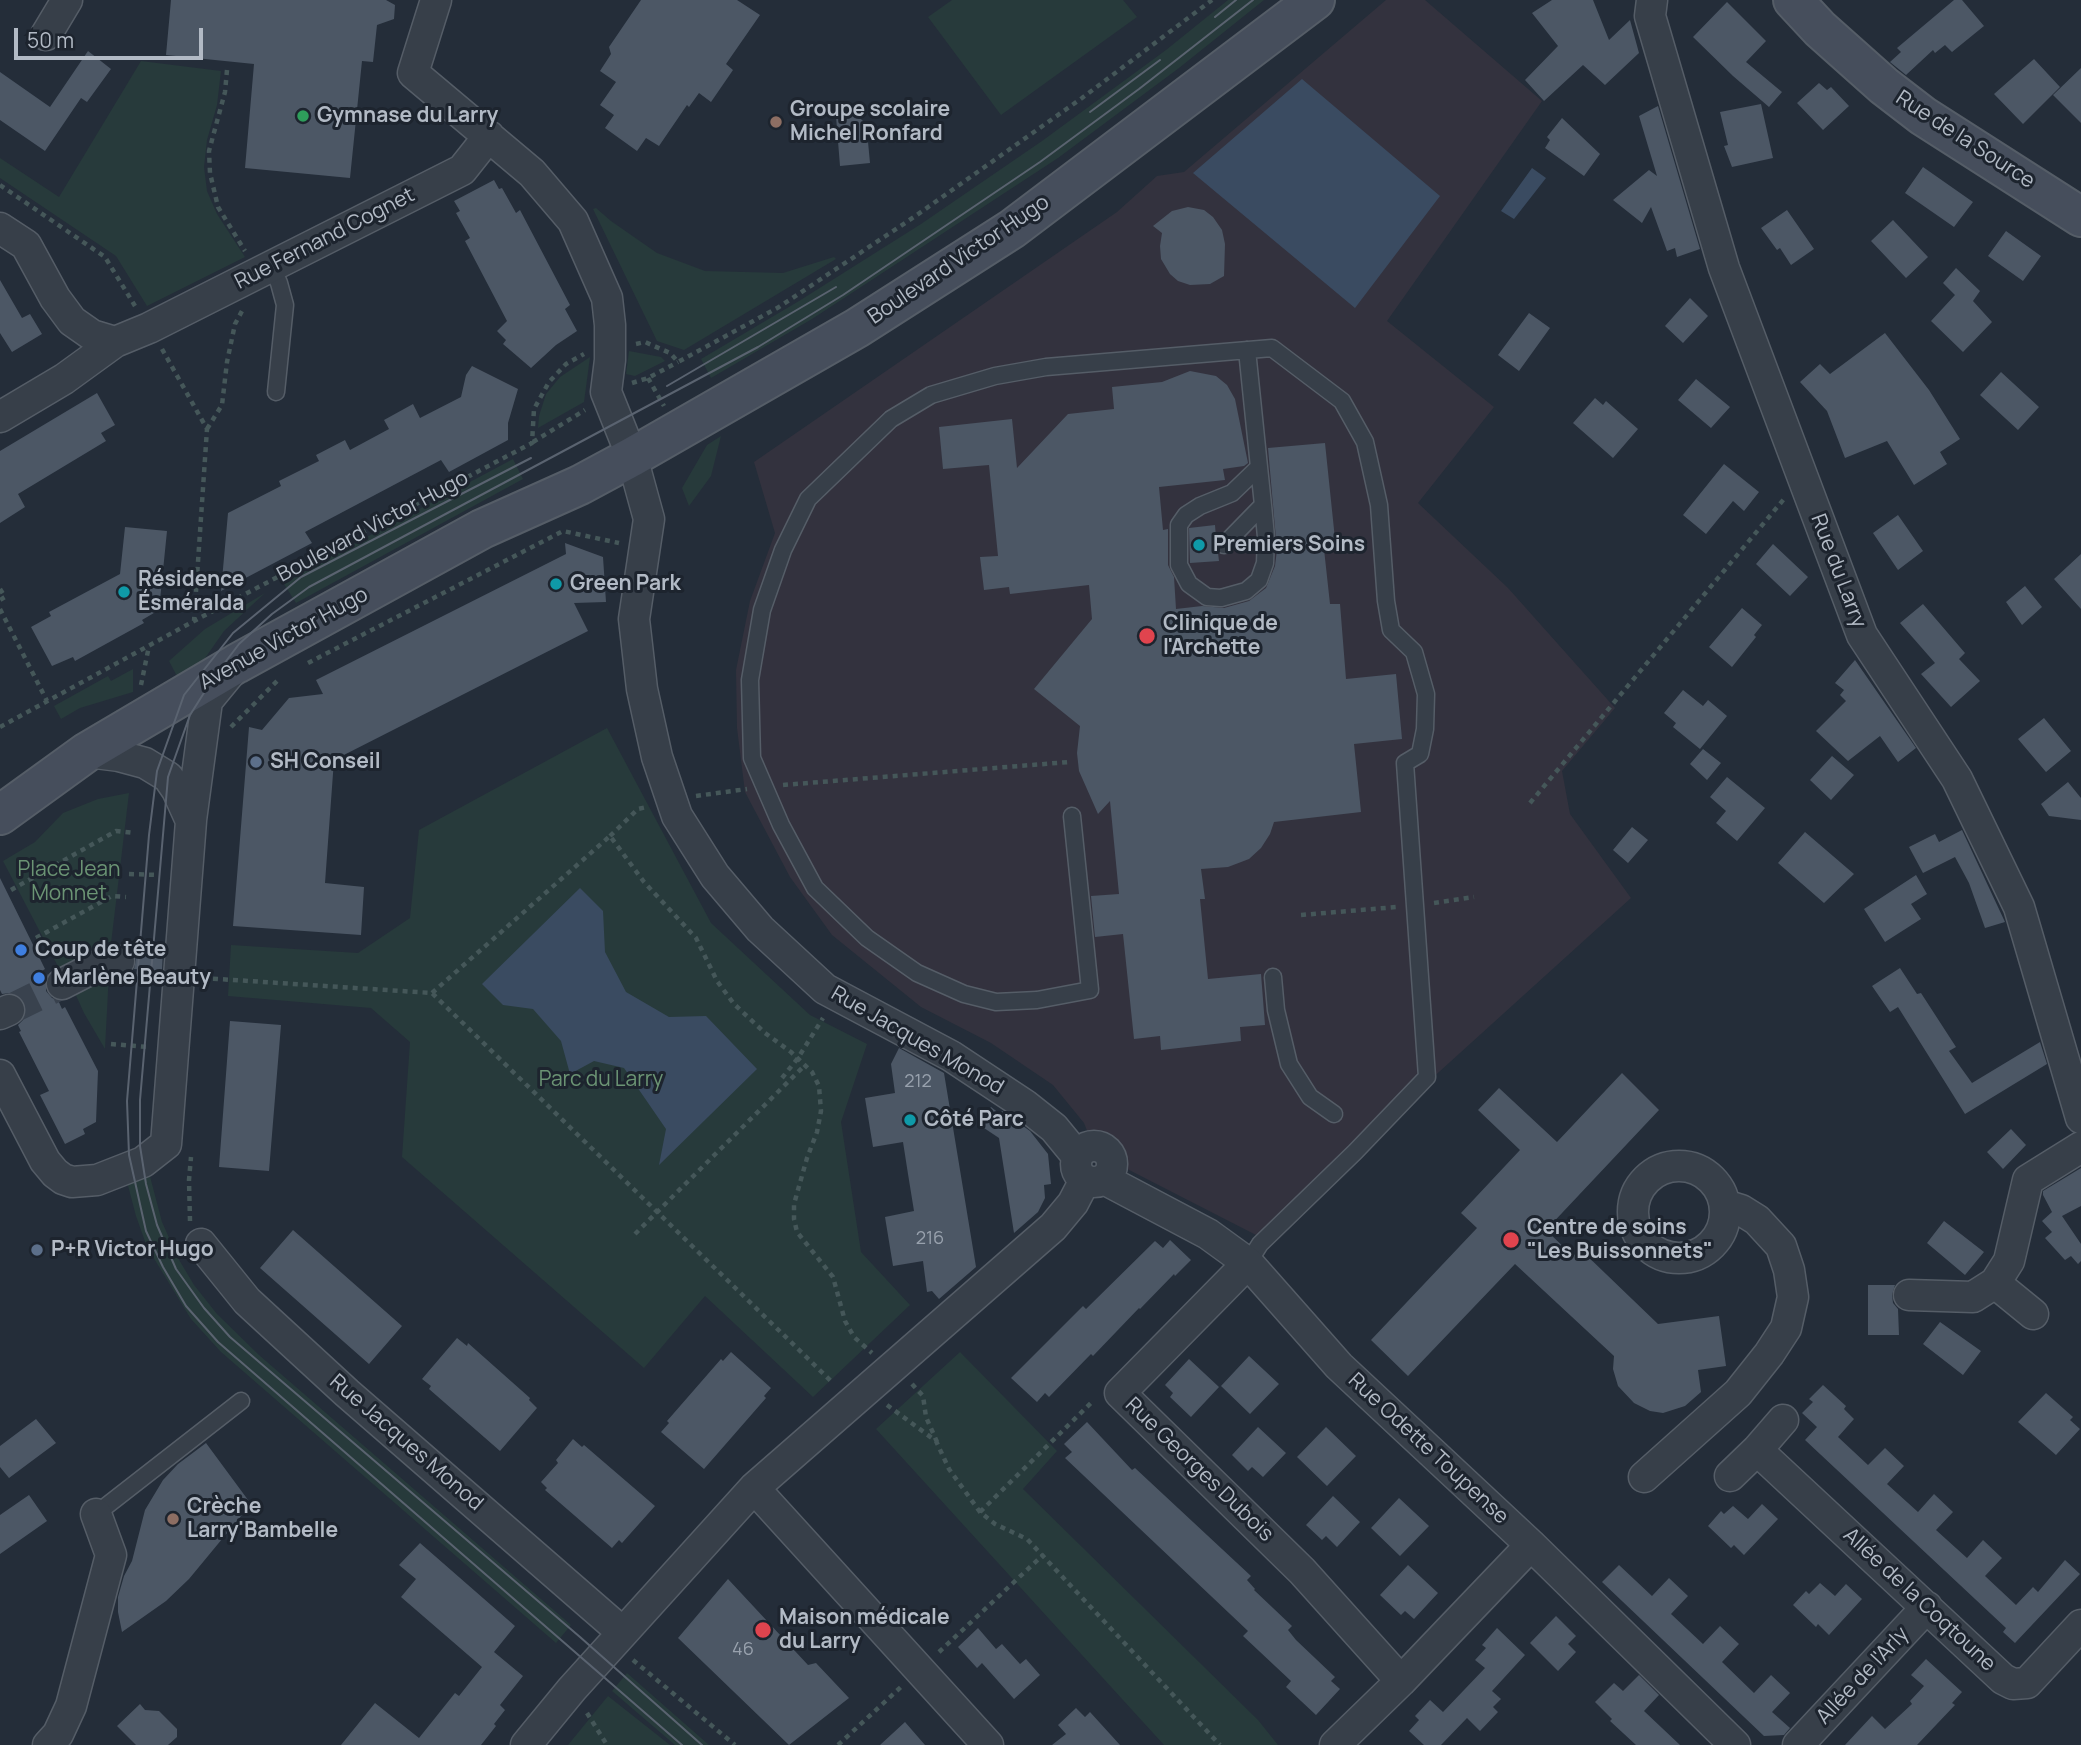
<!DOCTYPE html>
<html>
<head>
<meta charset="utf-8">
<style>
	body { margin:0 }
	#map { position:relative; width:2081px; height:1745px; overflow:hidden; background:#242d39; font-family:Manrope,sans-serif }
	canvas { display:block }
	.scale { position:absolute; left:14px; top:28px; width:189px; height:32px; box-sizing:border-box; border:4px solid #b2bac5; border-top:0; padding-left:9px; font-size:21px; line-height:24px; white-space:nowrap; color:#b2bac5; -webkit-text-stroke:5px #1d242e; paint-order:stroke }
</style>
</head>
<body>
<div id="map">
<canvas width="2081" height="1745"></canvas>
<div class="scale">50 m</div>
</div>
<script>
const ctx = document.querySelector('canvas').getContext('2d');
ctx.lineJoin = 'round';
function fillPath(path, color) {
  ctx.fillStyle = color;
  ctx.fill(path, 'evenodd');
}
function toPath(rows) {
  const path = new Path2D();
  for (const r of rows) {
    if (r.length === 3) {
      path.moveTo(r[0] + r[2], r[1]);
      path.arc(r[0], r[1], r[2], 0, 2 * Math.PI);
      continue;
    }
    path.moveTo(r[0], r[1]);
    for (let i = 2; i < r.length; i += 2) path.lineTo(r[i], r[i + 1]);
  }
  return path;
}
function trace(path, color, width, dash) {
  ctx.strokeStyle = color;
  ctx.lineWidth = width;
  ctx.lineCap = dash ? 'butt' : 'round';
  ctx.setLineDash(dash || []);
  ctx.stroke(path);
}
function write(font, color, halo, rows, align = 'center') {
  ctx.font = font + ' Manrope,sans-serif';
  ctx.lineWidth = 6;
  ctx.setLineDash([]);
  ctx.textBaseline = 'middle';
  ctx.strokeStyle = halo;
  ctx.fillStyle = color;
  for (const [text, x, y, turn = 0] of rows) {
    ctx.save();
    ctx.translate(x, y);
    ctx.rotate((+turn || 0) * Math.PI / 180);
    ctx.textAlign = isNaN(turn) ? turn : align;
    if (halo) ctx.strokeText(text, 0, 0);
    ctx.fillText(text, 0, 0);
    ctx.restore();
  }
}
const medical = toPath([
	[1386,0,1425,0,1542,101,1387,321,1494,407,1418,503,1508,588,1615,708,1562,771,1570,814,1631,898,1258,1236,1096,1153,1084,1123,1053,1085,991,1043,921,1007,832,935,790,877,745,792,737,728,736,670,750,601,775,533,754,462,1117,212,1157,176,1184,172]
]);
const green = toPath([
	[952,0,1123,0,1137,17,1001,115,928,17],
	[1228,0,1264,0,1179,68,1058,158,812,319,711,378,701,359,799,301,921,224,1042,141,1166,50],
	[141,61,221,71,217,105,207,140,204,167,207,191,217,214,245,257,147,306,116,256,0,178,0,158,59,197],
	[596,208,611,221,657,253,705,271,783,273,834,257,836,259,684,350,657,341,593,209],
	[629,351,661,357,665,361,635,376,626,374],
	[590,357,584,402,538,428,539,416,546,394,560,377],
	[721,436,711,476,689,506,682,488,707,445],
	[513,459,523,479,296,603,284,584,316,564],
	[265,593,224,631,194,674,179,680,169,661,205,629],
	[133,669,133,692,80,708,61,719,54,706,108,676,111,681],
	[607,728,711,923,810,1015,867,1044,841,1122,861,1252,910,1305,813,1397,705,1296,644,1368,402,1157,410,1042,371,1008,228,996,231,945,358,953,410,918,419,830],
	[129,793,110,952,63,976,3,861,35,842,63,813,98,799],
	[109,972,105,1049,84,1013,74,991],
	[147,1165,162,1222,178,1258,194,1285,217,1314,259,1355,571,1625,556,1643,221,1352,191,1319,147,1247,136,1216,126,1178],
	[960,1352,1057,1451,1023,1489,1258,1720,1278,1745,1164,1745,876,1429],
	[627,1673,709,1745,675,1745,612,1691],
	[608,1696,670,1745,568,1745]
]);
const water = toPath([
	[1302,79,1440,196,1355,308,1193,173],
	[1532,168,1546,178,1514,219,1501,211],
	[580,888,603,911,605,952,626,992,669,1017,706,1016,757,1069,659,1165,666,1129,624,1068,594,1061,570,1074,561,1041,533,1009,503,1005,482,984]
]);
const building = toPath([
	[171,0,386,0,395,5,394,19,377,25,373,62,362,61,350,178,245,168,254,64,166,55],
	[641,0,737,0,760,15,726,64,733,70,711,102,699,93,689,107,687,105,659,146,646,138,637,151,605,128,614,115,600,105,616,82,600,71,611,54,609,47],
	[1552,0,1593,0,1609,40,1630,20,1639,53,1605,85,1583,65,1544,101,1525,80,1558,46,1532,13],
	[1954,0,1962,0,1984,26,1952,52,1945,45,1935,53,1933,50,1906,75,1890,62,1901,52,1897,48],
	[1727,2,1766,41,1746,62,1782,92,1769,107,1733,76,1693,37],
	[88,51,111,69,87,102,81,98,45,151,0,120,0,72,50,107],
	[2034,59,2060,87,2023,124,1994,94],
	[2081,68,2081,123,2053,95],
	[1819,83,1827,90,1831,87,1849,106,1823,130,1797,103],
	[835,104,856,114,863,121,867,131,870,163,840,166],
	[1761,104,1773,158,1732,167,1724,146,1728,145,1720,112],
	[1658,106,1700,249,1677,257,1675,248,1667,251,1651,207,1642,223,1613,200,1649,170,1657,176,1639,116],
	[1562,118,1600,154,1584,176,1545,148,1550,140,1547,137],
	[1923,167,1973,202,1954,227,1905,193],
	[494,180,499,189,502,188,516,213,520,210,570,305,565,309,577,331,556,345,531,368,503,344,506,340,497,331,507,321,465,241,470,238,456,213,460,211,454,201],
	[1188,207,1204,210,1213,217,1222,230,1225,244,1224,276,1210,284,1190,285,1178,281,1170,274,1161,259,1160,246,1162,233,1153,226,1172,211],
	[1787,210,1814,249,1791,265,1780,248,1777,250,1761,228],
	[1893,220,1928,257,1906,278,1871,241],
	[2006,231,2041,256,2023,281,1988,256],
	[1956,268,1980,291,1973,301,1992,322,1963,352,1931,321,1955,295,1943,283],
	[0,280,22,318,30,314,42,334,12,352,0,333],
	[1690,298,1708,316,1683,343,1665,326],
	[1529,313,1550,328,1519,371,1498,355],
	[1885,333,1929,390,1960,439,1940,452,1947,464,1914,485,1887,441,1845,458,1827,411,1800,382,1820,364,1830,374],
	[472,366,518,389,508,423,508,440,449,472,441,460,305,532,312,543,221,591,228,513,281,486,279,481,319,461,316,455,345,440,350,450,389,429,384,420,413,404,420,418,461,397,466,375],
	[1190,371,1216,376,1227,385,1235,399,1248,463,1244,466,1223,469,1225,480,1159,487,1163,530,1168,529,1168,565,1174,577,1176,609,1202,606,1224,608,1249,601,1266,588,1275,566,1277,550,1268,448,1325,443,1335,539,1323,540,1330,604,1340,604,1346,679,1396,674,1402,739,1354,744,1361,812,1274,822,1270,834,1261,848,1249,859,1228,867,1201,869,1205,899,1200,899,1208,979,1261,974,1265,1025,1240,1027,1241,1041,1161,1050,1160,1036,1134,1039,1123,934,1095,937,1091,896,1119,894,1110,801,1098,814,1079,771,1077,753,1080,726,1034,689,1092,619,1089,585,1010,594,1009,587,984,590,980,557,998,556,989,465,943,469,939,427,1012,419,1017,468,1068,414,1114,409,1112,387,1162,382],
	[2001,372,2039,407,2018,430,1980,395],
	[1696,379,1730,407,1711,428,1678,400],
	[97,393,115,425,101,433,106,441,18,494,25,507,0,523,0,451],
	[1595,398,1603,405,1606,401,1638,429,1613,458,1573,423],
	[1724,464,1759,492,1744,511,1733,501,1706,534,1683,515],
	[1898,515,1923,551,1898,570,1873,533],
	[1215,525,1216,538,1214,547,1218,553,1219,561,1190,563,1189,528],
	[125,527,167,531,159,610,142,620,144,623,75,661,73,657,52,666,31,627,51,616,49,612,120,574],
	[565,543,603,557,606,602,574,603,588,631,334,760,325,883,364,887,361,935,233,926,249,727,262,730,289,698,323,694,316,680,566,554],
	[1773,544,1808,577,1790,596,1756,564],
	[2081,554,2081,609,2054,579],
	[2025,586,2042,607,2022,625,2006,602],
	[1923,604,1965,653,1959,659,1980,681,1951,707,1921,674,1935,663,1900,623],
	[1742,608,1762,625,1754,635,1756,637,1732,667,1709,647],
	[1855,660,1916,748,1898,762,1880,736,1848,761,1816,731,1846,701,1840,695,1844,690,1835,683],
	[1683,690,1703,706,1708,700,1727,716,1700,749,1673,727,1676,723,1664,713],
	[2044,718,2071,751,2046,772,2018,739],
	[1703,749,1721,763,1707,780,1690,764],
	[1832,756,1854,775,1831,800,1810,780],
	[1727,777,1765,808,1737,841,1716,823,1726,811,1710,797],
	[2068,782,2081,798,2081,820,2049,816,2041,804],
	[1632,827,1648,840,1628,863,1613,850],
	[1962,830,2005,922,1985,928,1969,883,1955,857,1923,873,1909,847,1935,834,1939,842],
	[1805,832,1854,874,1824,903,1778,863],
	[1916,875,1927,894,1911,904,1921,919,1885,942,1864,909],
	[0,878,45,969,42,971,46,978,46,991,52,998,58,1000,62,1009,65,1007,98,1071,96,1122,83,1129,85,1134,65,1144,40,1095,49,1091,19,1032,21,1031,18,1025,23,1020,26,1013,25,1004,19,996,10,993,2,994,0,990],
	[130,948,163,950,162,971,134,969,136,960,134,953],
	[1900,968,1917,994,1921,993,1956,1047,1949,1051,1972,1083,2040,1042,2047,1064,1965,1114,1898,1007,1890,1012,1872,986],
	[230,1021,281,1025,269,1171,219,1167],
	[899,1048,944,1073,976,1267,939,1299,932,1291,927,1292,923,1261,893,1266,885,1217,914,1211,908,1174,903,1142,873,1147,865,1098,895,1093,891,1064],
	[1622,1073,1659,1110,1546,1230,1573,1256,1580,1249,1658,1324,1719,1316,1726,1366,1698,1370,1701,1392,1685,1406,1663,1413,1650,1411,1634,1403,1618,1386,1613,1369,1614,1356,1515,1264,1408,1376,1371,1340,1477,1228,1461,1213,1520,1150,1478,1110,1499,1088,1557,1142],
	[991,1107,1000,1114,1002,1111,1030,1131,1048,1154,1051,1184,1044,1185,1045,1198,1038,1212,1014,1233,999,1138,978,1124],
	[2011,1129,2026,1145,2003,1169,1987,1152],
	[2081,1168,2081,1206,2062,1216,2081,1244,2081,1261,2078,1264,2071,1256,2065,1260,2045,1238,2052,1232,2042,1221,2052,1212,2043,1195,2043,1191],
	[1944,1221,1984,1252,1965,1275,1927,1243],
	[293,1230,402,1326,369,1364,260,1268],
	[1170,1240,1191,1260,1175,1276,1174,1274,1140,1309,1139,1308,1093,1356,1091,1354,1049,1397,1045,1393,1037,1402,1011,1378,1083,1306,1086,1309,1155,1241,1163,1248],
	[1868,1285,1895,1285,1892,1295,1893,1303,1898,1309,1899,1335,1868,1335],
	[1940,1322,1981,1351,1963,1375,1923,1344],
	[457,1338,467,1346,468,1343,530,1398,529,1400,537,1408,500,1451,429,1389,431,1386,422,1379],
	[731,1352,771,1388,764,1396,766,1398,704,1469,661,1432,669,1423,667,1421,721,1359,723,1361],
	[1249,1356,1279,1384,1250,1414,1221,1386],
	[1189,1359,1219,1387,1191,1417,1170,1397,1173,1393,1165,1385],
	[1823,1385,1846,1406,1844,1409,1854,1419,1838,1437,1868,1465,1885,1448,1904,1466,1887,1484,1918,1512,1934,1494,1953,1512,1936,1530,1967,1558,1983,1540,2002,1558,1985,1576,2016,1605,2033,1587,2038,1592,2065,1560,2080,1574,2015,1643,2003,1632,2006,1628,1805,1440,1817,1427,1802,1413,1813,1402,1809,1399],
	[2046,1393,2073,1417,2070,1420,2080,1429,2056,1455,2018,1422],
	[36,1419,56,1443,9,1478,0,1467,0,1446],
	[1087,1422,1132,1470,1135,1468,1251,1576,1247,1580,1255,1589,1254,1590,1292,1626,1288,1630,1296,1640,1335,1677,1331,1681,1340,1689,1316,1715,1286,1687,1291,1681,1243,1636,1248,1631,1065,1458,1072,1452,1064,1444],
	[1258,1427,1286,1453,1263,1477,1252,1467,1248,1471,1232,1455],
	[1326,1427,1356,1456,1327,1486,1297,1457],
	[573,1439,582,1447,584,1445,655,1506,622,1543,619,1540,612,1548,545,1490,547,1488,541,1482,558,1463,556,1460],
	[206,1443,251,1504,189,1579,166,1601,122,1632,118,1612,118,1597,124,1576,132,1561,145,1510,163,1480,178,1464],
	[29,1495,47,1521,0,1554,0,1515],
	[1333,1496,1360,1522,1337,1547,1326,1536,1322,1540,1306,1525],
	[1399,1498,1429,1526,1400,1556,1371,1528],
	[1762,1504,1778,1519,1744,1555,1734,1545,1731,1548,1708,1526,1721,1511,1724,1514,1733,1506,1748,1519],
	[420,1543,515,1626,494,1652,523,1676,500,1705,505,1710,494,1724,496,1726,481,1745,341,1745,375,1703,419,1738,455,1693,459,1696,482,1667,401,1597,416,1579,399,1565],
	[1408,1565,1438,1593,1414,1619,1405,1611,1401,1615,1380,1595],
	[1619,1565,1652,1596,1669,1578,1688,1596,1671,1614,1703,1644,1720,1626,1739,1644,1722,1662,1754,1693,1771,1675,1790,1693,1772,1712,1790,1728,1784,1735,1764,1736,1602,1582],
	[728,1579,808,1665,816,1663,849,1698,789,1745,678,1638],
	[1820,1583,1835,1596,1846,1584,1862,1599,1829,1635,1818,1624,1816,1627,1793,1605,1806,1591,1809,1594],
	[1556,1616,1576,1636,1568,1644,1576,1652,1558,1671,1530,1643],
	[978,1628,996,1649,1002,1644,1020,1664,1026,1659,1040,1675,1014,1699,982,1663,977,1668,958,1647],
	[1497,1628,1525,1655,1492,1691,1501,1699,1493,1707,1498,1712,1480,1731,1467,1718,1441,1745,1424,1745,1409,1731,1419,1720,1415,1716,1430,1700,1443,1712,1485,1668,1475,1660,1486,1648,1482,1645],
	[1926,1659,1962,1692,1952,1703,1955,1705,1917,1745,1845,1745,1872,1716,1885,1729,1912,1704,1910,1701,1924,1686,1911,1675],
	[1639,1675,1659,1695,1644,1711,1680,1745,1636,1745,1610,1721,1612,1719,1595,1702,1614,1683,1623,1691],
	[140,1704,145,1710,159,1711,177,1729,177,1737,168,1745,136,1745,117,1726],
	[1076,1708,1085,1717,1090,1712,1120,1745,1052,1745,1066,1734,1058,1725],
	[905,1722,925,1745,880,1745]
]);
const streetTunnel = toPath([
	[9,1010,62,984]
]);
const path = toPath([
	[227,70,225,92,209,151,210,173,218,207,245,251],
	[0,185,105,257,135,306],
	[636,344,645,342,670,353,678,362,779,307,914,217,1082,98,1212,0],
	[162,349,207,429,194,621],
	[648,378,664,406],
	[632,383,648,378,678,362],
	[207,429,222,405,227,362,235,324,242,311],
	[533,442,585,410],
	[0,589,5,597,0,600],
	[0,609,47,701],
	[308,663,563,531,619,543],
	[141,685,149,646],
	[0,727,194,621,532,443,534,409,549,382,566,364,584,354],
	[231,727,279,679],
	[783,785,1069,762],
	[696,796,747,789],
	[1530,803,1784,499],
	[610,836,638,809,647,807],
	[129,874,160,875],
	[11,890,116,831,134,833],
	[1434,903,1474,897],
	[1301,915,1397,907],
	[36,938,112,896,126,897],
	[203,978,432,993,833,1383],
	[432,993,610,836,644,882,696,938,717,981,734,1004,765,1033,791,1052,812,1072,819,1086,821,1111,817,1132,807,1158,794,1204,794,1219,797,1232,833,1277,845,1321,854,1337,872,1353],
	[111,1044,148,1047],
	[782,1078,798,1058,823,1018],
	[190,1221,189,1180,191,1157],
	[635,1234,805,1065],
	[912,1384,923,1396,926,1417,937,1442],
	[887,1405,936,1441,949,1469,980,1512,995,1524,1027,1539,1220,1745],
	[980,1512,1094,1400],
	[939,1652,1043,1555],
	[633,1660,735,1745],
	[587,1713,607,1745],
	[838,1745,902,1686]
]);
const lane = toPath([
	[272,267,279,283,285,305,276,392],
	[1247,350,1259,467,1263,505,1266,537,1265,563,1259,580,1246,591,1221,598,1207,597,1189,584,1179,565,1179,525,1186,515,1200,506,1232,493,1259,467],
	[1224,545,1263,505],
	[1072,816,1090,990,1037,1000,996,1002,964,994,917,973,867,938,815,888,781,825,752,758,750,680,762,610,783,550,808,499,891,419,931,395,995,376,1046,367,1272,348,1342,401,1365,442,1379,505,1386,601,1391,630,1414,652,1426,694,1425,729,1420,754,1405,763,1427,1077,1355,1152,1260,1244,1248,1263],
	[1273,977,1276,1010,1289,1064,1310,1097,1334,1114],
	[96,1514,241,1401]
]);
const street = toPath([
	[436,0,413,73,532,173,573,221,607,298,610,325,610,360,606,392,632,457,649,519,634,619,642,689,657,757,677,816,715,876,760,929,825,989,951,1056,1025,1105,1054,1128,1077,1156],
	[1652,0,1650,16,1724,268,1862,635,1957,779,2019,907,2081,1118],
	[46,35,67,0],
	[0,228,26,245,55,298,72,321,92,335,115,342,149,328,462,170,489,136],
	[0,417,64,379,115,342],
	[191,820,207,701,230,673],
	[62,984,107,961,119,961],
	[0,1014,9,1010],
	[0,1075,45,1161,55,1173,63,1179,72,1182,97,1180,143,1162,166,1144,191,821,177,790,168,777,145,763,119,756,87,752],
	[1094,1164,18],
	[1679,1212,46],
	[1104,1179,1208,1234,1248,1263,1339,1366,1531,1545,1735,1745],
	[201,1244,247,1301,347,1393,622,1632],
	[1248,1263,1120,1393,1302,1571,1401,1681,1531,1545],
	[1995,1283,2033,1314],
	[1909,1295,1973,1297,1995,1283,2009,1261,2028,1180,2081,1147],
	[1757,1450,2003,1679,2013,1684,2027,1683,2081,1625],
	[1730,1476,1757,1450,1783,1420],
	[1644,1477,1738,1393,1769,1354,1786,1328,1793,1297,1789,1270,1781,1246,1757,1220,1741,1210,1725,1205],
	[754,1488,988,1745],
	[48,1745,58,1734,71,1706,111,1555,96,1514],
	[526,1745,572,1689,754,1488,1053,1227,1073,1203,1085,1180],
	[1335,1745,1401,1681],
	[1798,1745,1927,1607]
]);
const secondary = toPath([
	[1793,0,1820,29,1884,86,1923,116,2081,217],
	[0,815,87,752,236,664,482,529,580,485,632,457,857,328,1012,229,1315,0]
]);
const tram = toPath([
	[1215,17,1236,0],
	[1090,112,1160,60],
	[667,386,836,287],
	[531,458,301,577,233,633,184,695,157,771,149,835,127,1101,129,1155,146,1231,163,1267,186,1306,218,1342,682,1745],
	[702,1745,580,1637,230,1337,204,1308,176,1269,157,1225,146,1184,140,1146,140,1100,168,777,190,715,214,677,239,644,272,614,309,587,758,347,843,295,1040,162,1139,89,1253,0]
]);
const markers = [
	[303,116,7,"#2e9e5b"],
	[776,122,7,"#8d6e63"],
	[1199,545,7,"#0f9aa8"],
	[556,584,7,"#0f9aa8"],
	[124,592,7,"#0f9aa8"],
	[1147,636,9,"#e0444e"],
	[256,762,7,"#5c6f8a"],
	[21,950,7,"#3f7fe0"],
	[39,978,7,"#3f7fe0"],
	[910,1120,7,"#0f9aa8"],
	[1511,1240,9,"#e0444e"],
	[37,1250,7,"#5c6f8a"],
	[173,1519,7,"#8d6e63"],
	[763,1630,9,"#e0444e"]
];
const numberNames = [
	["212",918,1082],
	["216",930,1239],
	["46",743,1650]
];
const poiNames = [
	["Groupe scolaire",790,110],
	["Michel Ronfard",790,134],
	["Gymnase du Larry",317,116],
	["Premiers Soins",1213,545],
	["Résidence",138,580],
	["Ésméralda",138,604],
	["Green Park",570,584],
	["Clinique de",1163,624],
	["l'Archette",1163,648],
	["SH Conseil",270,762],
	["Coup de tête",35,950],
	["Marlène Beauty",53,978],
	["Côté Parc",924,1120],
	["Centre de soins",1527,1228],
	["\"Les Buissonnets\"",1527,1252],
	["P+R Victor Hugo",51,1250],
	["Crèche",187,1507],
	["Larry'Bambelle",187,1531],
	["Maison médicale",779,1618],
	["du Larry",779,1642]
];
const streetNames = [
	["Rue de la Source",1965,140,33],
	["Rue Fernand Cognet",325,239,-27],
	["Boulevard Victor Hugo",959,260,-34],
	["Boulevard Victor Hugo",373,527,-28],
	["Rue du Larry",1838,571,69],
	["Avenue Victor Hugo",284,639,-29],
	["Rue Jacques Monod",917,1041,30],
	["Rue Jacques Monod",406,1443,41],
	["Rue Odette Toupense",1428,1449,43],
	["Rue Georges Dubois",1199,1470,44],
	["Allée de la Coqtoune",1919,1600,43],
	["Allée de l'Arly",1863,1676,-47]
];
const parkNames = [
	["Place Jean",69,870],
	["Monnet",69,894],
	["Parc du Larry",601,1080]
];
fillPath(medical, '#33323e');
fillPath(green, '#273a3b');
fillPath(water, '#3a4b61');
fillPath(building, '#4c5765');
trace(streetTunnel, '#39424e', 30, [30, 15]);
trace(lane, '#555d67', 19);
trace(street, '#555d67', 33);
trace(secondary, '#555d67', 42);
trace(path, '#455759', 4.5, [5, 5]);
trace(lane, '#373f49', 16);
trace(street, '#373f49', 30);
trace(secondary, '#464e5c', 38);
trace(tram, '#5a6370', 2);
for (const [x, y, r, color] of markers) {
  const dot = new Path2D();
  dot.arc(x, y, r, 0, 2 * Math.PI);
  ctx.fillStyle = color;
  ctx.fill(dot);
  trace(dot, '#1d242e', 2.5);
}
write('18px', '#98a1ad', null, numberNames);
write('bold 21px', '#b2bac5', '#1d242e', poiNames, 'left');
write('21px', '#b2bac5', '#1d242e', streetNames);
write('21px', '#6b9474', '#1d242e', parkNames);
</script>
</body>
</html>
